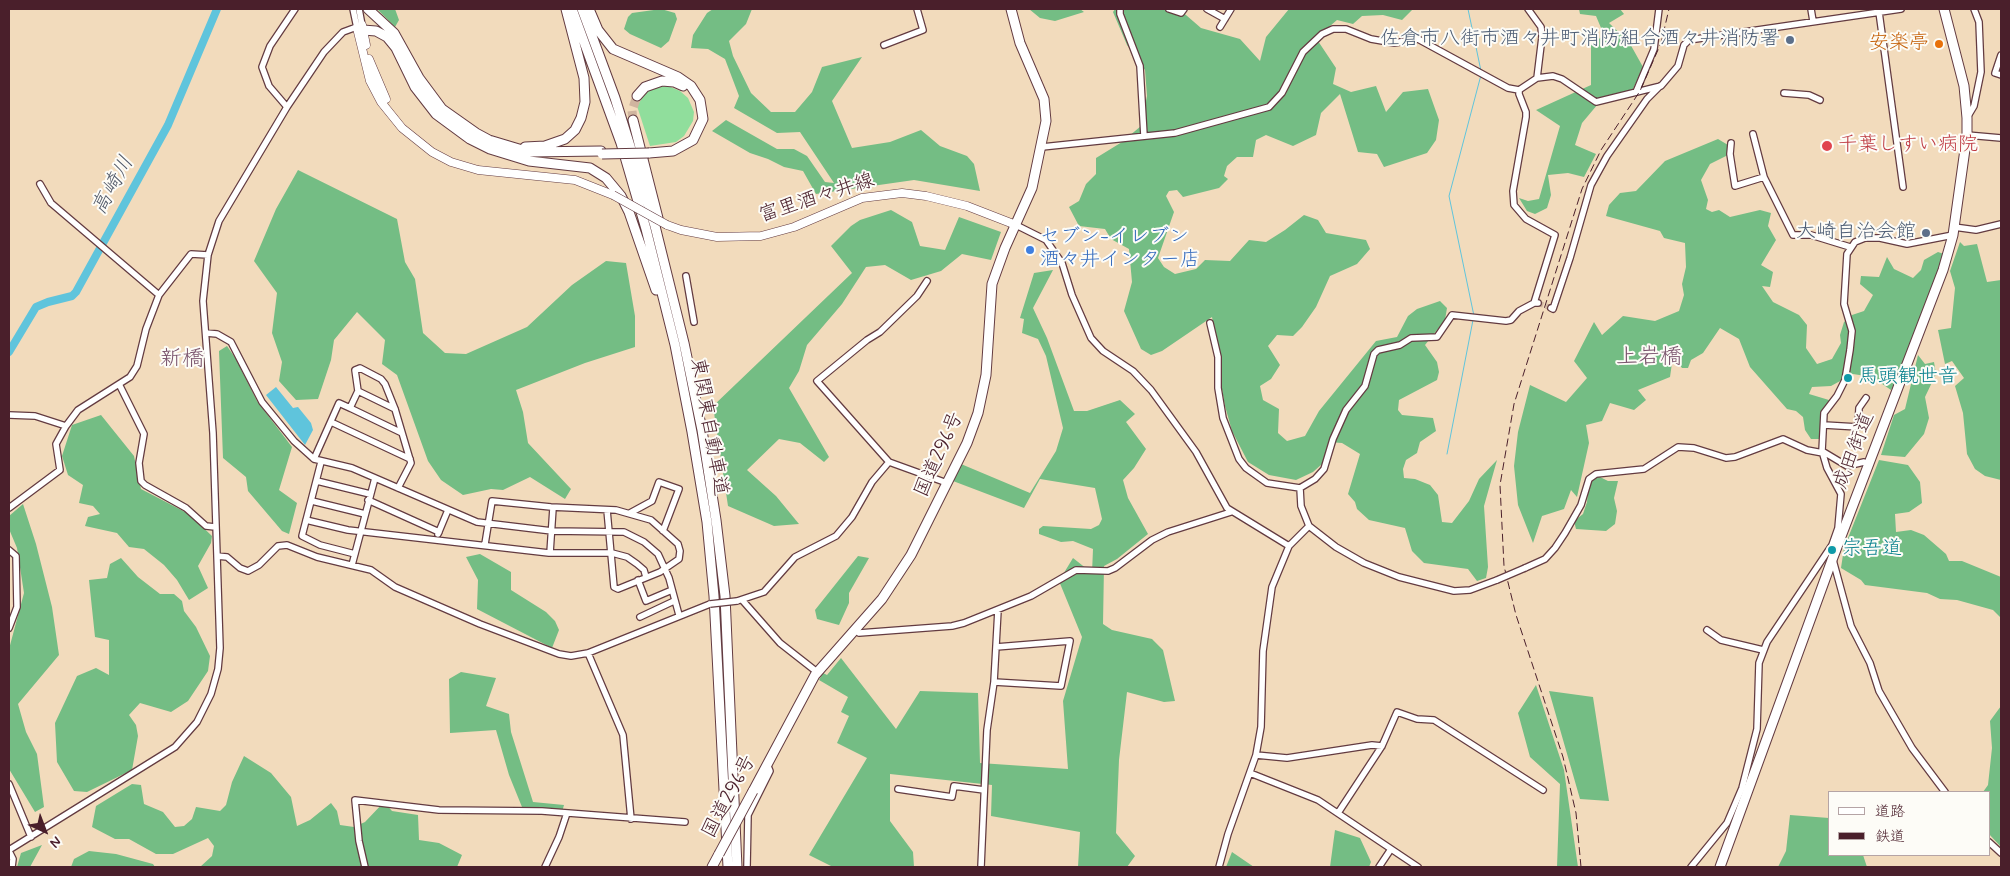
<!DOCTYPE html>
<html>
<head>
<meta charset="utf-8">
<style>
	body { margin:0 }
	#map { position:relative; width:2010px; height:876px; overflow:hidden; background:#f2dbbc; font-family:Mynerve,"Klee One",sans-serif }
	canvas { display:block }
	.frame { position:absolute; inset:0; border:10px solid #4a1f2b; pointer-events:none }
	.legend { position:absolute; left:1828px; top:791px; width:162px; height:65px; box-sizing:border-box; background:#fdfcf7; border:1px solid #b5a4a5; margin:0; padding:6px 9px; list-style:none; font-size:15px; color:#4a1f2b }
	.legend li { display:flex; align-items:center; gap:10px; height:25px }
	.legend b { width:25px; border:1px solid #b5a4a5 }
	.north { position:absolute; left:20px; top:806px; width:50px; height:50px; -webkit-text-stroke:4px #fdfcf7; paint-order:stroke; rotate:137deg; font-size:14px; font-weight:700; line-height:20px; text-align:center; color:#4a1f2b }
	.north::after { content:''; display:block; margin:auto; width:18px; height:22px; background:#4a1f2b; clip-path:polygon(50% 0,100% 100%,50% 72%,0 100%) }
</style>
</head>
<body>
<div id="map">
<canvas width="2010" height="876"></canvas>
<div class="frame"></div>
<ul class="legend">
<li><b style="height:6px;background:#fff"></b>道路</li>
<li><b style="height:6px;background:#4a1f2b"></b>鉄道</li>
</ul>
<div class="north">N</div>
</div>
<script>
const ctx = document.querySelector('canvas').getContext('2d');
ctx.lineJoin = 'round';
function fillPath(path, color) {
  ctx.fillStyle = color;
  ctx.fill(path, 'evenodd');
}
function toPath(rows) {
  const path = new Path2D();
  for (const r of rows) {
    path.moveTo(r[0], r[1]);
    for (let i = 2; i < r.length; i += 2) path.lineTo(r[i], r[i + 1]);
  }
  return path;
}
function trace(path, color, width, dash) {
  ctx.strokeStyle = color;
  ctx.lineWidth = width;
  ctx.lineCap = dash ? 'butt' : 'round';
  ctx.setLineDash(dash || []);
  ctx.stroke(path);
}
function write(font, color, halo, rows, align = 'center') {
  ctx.font = font + ' Mynerve,"Klee One",sans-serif';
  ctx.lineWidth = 4;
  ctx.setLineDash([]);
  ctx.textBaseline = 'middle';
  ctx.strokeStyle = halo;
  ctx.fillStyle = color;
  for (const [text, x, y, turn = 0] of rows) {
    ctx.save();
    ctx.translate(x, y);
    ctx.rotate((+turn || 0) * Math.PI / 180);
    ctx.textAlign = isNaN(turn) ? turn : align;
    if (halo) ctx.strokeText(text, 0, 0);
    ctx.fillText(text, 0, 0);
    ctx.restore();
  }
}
const green = toPath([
	[666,85,680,91,688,98,694,112,693,121,684,136,676,142,650,146,637,106,646,92,659,86]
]);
const forest = toPath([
	[377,9,395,9,399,20,395,27],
	[661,9,675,13,677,19,669,41,661,48,630,34,624,29,628,17,632,13],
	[713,9,752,9,746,24,729,41,733,56,751,93,771,112,795,112,812,92,822,67,862,57,832,101,852,148,890,142,921,130,940,146,967,156,974,164,980,191,914,180,816,194,803,171,784,167,768,159,750,153,712,131,726,120,777,149,794,149,807,156,825,182,834,183,800,132,777,133,734,108,739,96,725,59,708,49,691,48,693,35,707,13],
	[1029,9,1080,9,1084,12,1055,21,1040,18],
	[1115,9,1179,9,1201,28,1240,39,1260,61,1266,37,1289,9,1413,9,1402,20,1383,15,1362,16,1353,24,1337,20,1316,38,1336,68,1333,84,1351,92,1376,86,1386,112,1403,92,1428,89,1439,120,1436,140,1427,153,1384,167,1377,154,1358,152,1340,94,1321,113,1316,135,1293,146,1266,135,1256,140,1253,157,1237,157,1227,166,1224,176,1228,179,1219,188,1183,197,1177,190,1169,191,1166,196,1174,212,1158,258,1164,267,1175,274,1196,269,1205,260,1230,261,1249,240,1266,242,1285,230,1304,215,1318,220,1326,233,1366,240,1370,249,1357,264,1330,276,1316,307,1302,327,1293,336,1277,335,1268,346,1280,365,1271,379,1260,386,1263,400,1279,409,1278,433,1287,441,1305,436,1319,411,1376,341,1397,337,1408,316,1417,309,1440,301,1447,308,1445,320,1425,345,1437,362,1439,372,1437,380,1399,400,1398,410,1402,415,1433,418,1436,431,1420,442,1417,453,1406,460,1403,469,1404,478,1415,479,1430,485,1438,495,1442,522,1452,523,1469,501,1479,479,1497,460,1484,506,1488,567,1486,578,1477,581,1468,569,1424,563,1412,551,1405,528,1369,520,1357,509,1355,502,1348,494,1360,454,1342,443,1329,442,1322,464,1313,472,1296,480,1269,475,1248,462,1232,431,1225,406,1220,378,1222,364,1212,317,1162,351,1151,355,1141,349,1124,311,1132,282,1129,249,1111,239,1105,229,1079,226,1069,207,1079,201,1086,184,1096,174,1096,158,1122,142,1141,126,1147,96,1145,70,1127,45,1113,12],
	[1579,9,1620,9,1624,14,1609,23,1629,42,1643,67,1633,89,1603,98,1582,123,1575,145,1596,154,1584,177,1568,173,1548,175,1551,195,1547,208,1535,214,1527,211,1519,198,1528,201,1539,199,1560,126,1536,110,1591,85,1591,45,1604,35,1596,16,1580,14],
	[1718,139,1728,145,1728,155,1710,164,1701,180,1708,200,1706,209,1712,212,1719,210,1730,217,1760,210,1771,213,1768,226,1776,240,1761,265,1773,272,1770,287,1762,286,1773,302,1799,315,1807,325,1806,348,1817,364,1832,359,1841,343,1840,335,1844,322,1852,315,1864,311,1873,295,1860,284,1861,276,1879,277,1887,257,1894,269,1913,278,1921,270,1924,260,1938,252,1944,254,1906,362,1891,390,1872,377,1853,374,1831,386,1812,387,1809,394,1829,400,1819,439,1811,439,1805,430,1803,417,1796,411,1787,409,1750,367,1739,339,1720,328,1703,353,1691,360,1688,368,1682,368,1673,356,1670,377,1638,390,1646,400,1634,410,1610,403,1602,421,1586,425,1589,443,1577,497,1571,490,1564,509,1542,516,1533,543,1518,505,1514,466,1518,432,1530,385,1566,402,1587,378,1574,361,1594,322,1602,335,1623,316,1655,321,1679,311,1684,295,1682,284,1686,267,1685,243,1664,238,1660,231,1606,216,1609,205,1620,193,1636,191,1665,161],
	[298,170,397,219,405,262,415,279,423,333,445,353,466,354,527,327,572,285,606,261,626,263,635,316,635,347,585,363,516,390,523,412,528,443,571,489,565,499,530,477,503,490,491,489,463,495,441,480,428,461,397,375,382,364,385,340,357,312,334,340,331,360,318,399,296,400,279,381,282,362,272,333,277,293,254,261,276,209],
	[891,210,912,222,920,246,945,250,959,217,1001,232,991,260,962,254,941,271,911,280,885,265,866,267,842,304,807,345,799,371,789,388,829,457,824,462,800,443,779,439,747,470,776,496,799,524,774,526,728,506,713,406,852,273,831,246,851,226,860,220],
	[1960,242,1964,246,1977,244,1987,282,2001,280,2001,480,1985,476,1975,469,1967,454,1963,413,1955,386,1964,378,1952,361,1945,364,1938,330,1951,328,1955,288,1950,271],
	[1053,270,1033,308,1047,338,1074,411,1087,411,1120,400,1135,414,1126,422,1146,449,1134,468,1123,480,1128,498,1148,534,1117,559,1104,566,1103,624,1112,630,1152,639,1163,650,1175,701,1164,702,1127,692,1119,760,1116,833,1135,856,1127,867,1078,867,1080,832,991,816,992,785,890,774,890,821,913,852,914,867,833,867,809,855,867,758,837,743,849,716,841,712,848,697,819,680,823,673,827,675,841,658,896,729,920,691,978,693,980,763,1068,769,1063,701,1082,637,1059,581,1073,558,1092,573,1093,549,1073,541,1061,542,1039,534,1039,529,1043,526,1091,529,1099,525,1102,519,1095,488,1040,479,1024,508,953,481,961,464,1030,493,1056,451,1063,428,1046,356,1038,339,1022,333,1024,319,1020,318,1034,273],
	[227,346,236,359,257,401,292,447,279,490,297,503,289,534,282,531,248,491,246,477,223,458,219,351],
	[1918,355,1925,364,1934,362,1936,374,1925,397,1929,418,1924,434,1905,457,1881,455,1894,415,1905,409],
	[101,415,134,456,141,489,189,514,212,536,211,543,198,566,208,588,189,600,177,580,164,565,144,549,129,547,117,533,85,526,88,517,100,514,93,506,79,503,83,485,68,475,62,456,72,425],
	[1879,460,1908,465,1920,482,1922,503,1909,512,1895,514,1896,532,1911,530,1924,535,1946,554,1949,561,1962,561,2001,577,2001,618,1993,610,1957,600,1940,599,1927,593,1865,585,1861,580,1841,568,1844,548],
	[1598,476,1608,481,1618,481,1614,498,1617,511,1615,524,1606,531,1576,529,1574,521,1583,514,1587,502,1589,481],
	[23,504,36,544,52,607,59,655,18,704,26,732,37,754,44,807,35,812,9,769,9,649,24,593,17,548,9,529,9,516],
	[480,554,511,572,511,590,546,612,555,621,559,630,552,648,477,609,478,580,466,557],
	[858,556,869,558,849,593,849,603,839,625,817,619,815,610],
	[121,558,138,577,160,594,174,594,182,601,184,611,196,627,210,656,208,671,188,701,171,712,140,703,129,715,136,725,138,736,132,770,87,792,74,791,57,762,55,723,77,676,96,668,109,675,109,640,95,637,89,580,107,578,110,564],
	[461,672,496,678,486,706,509,714,511,732,533,802,564,805,562,812,522,807,509,775,496,730,450,733,449,679],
	[1536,685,1564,770,1578,867,1557,867,1560,784,1530,757,1518,713],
	[1549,691,1593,697,1609,801,1580,799],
	[2001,706,2001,847,1989,834,1989,792,1983,792,1988,785,1992,748,1990,721],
	[244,756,271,773,291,797,297,826,310,820,331,803,337,811,340,825,354,827,365,822,384,802,392,811,418,815,419,840,439,843,462,855,457,867,200,867,212,856,214,846,208,838,173,854,156,854,129,839,115,839,92,827,96,806,132,784,141,785,144,804,163,812,175,827,184,826,192,819,196,807,220,811,226,805,232,782],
	[1790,815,1829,818,1829,855,1863,855,1867,867,1778,867,1786,851],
	[1335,830,1360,838,1371,862,1369,867,1330,867],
	[42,845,30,867,17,867,21,853],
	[89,851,116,854,153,864,155,867,71,867,74,859],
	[1232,852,1254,867,1226,867]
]);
const water = toPath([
	[276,387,293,408,298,407,311,423,313,430,305,445,266,395]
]);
const stream = toPath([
	[1468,9,1481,71],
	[1474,316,1449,196,1481,75],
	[1447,454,1473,320]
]);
const river = toPath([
	[9,352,36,307,48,302,72,296,76,292,168,125,217,9]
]);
const minorTunnel = toPath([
	[1538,303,1551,308]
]);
const highwayTunnel = toPath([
	[633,120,632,111,637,96]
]);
const minor = toPath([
	[353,9,357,28],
	[1120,9,1120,14,1140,66,1144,136],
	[1169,9,1181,13,1184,9],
	[1207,9,1225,19],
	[1528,9,1541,27,1542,37,1537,78],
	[1811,9,1813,21],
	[1879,12,1903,187],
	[1220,27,1231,9],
	[884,45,923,30,917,9],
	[2001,55,1995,73,2001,75],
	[1519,90,1519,94,1526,112,1526,117,1513,191,1514,205,1526,219,1555,235,1534,303,1538,303],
	[1636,92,1654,49,1659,9],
	[1784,93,1809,95,1820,100],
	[287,107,269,86,262,67,270,46,295,9],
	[1968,116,1974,106,1981,72,1979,22,1974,9],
	[1753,134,1764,177,1793,235,1811,235,1850,247],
	[1967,135,2001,138],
	[1731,143,1730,154,1735,186,1764,177],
	[1042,147,1175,133,1269,107,1282,93,1303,52,1322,34,1333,29,1346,29,1371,39,1394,43,1418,39,1508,88,1519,90,1537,78,1553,76,1562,79,1596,102,1661,86,1678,66,1684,45,1689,40,1901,9],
	[40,184,51,203,159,295],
	[1016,225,1046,240,1062,263,1072,295,1091,338,1103,351,1133,371,1151,390,1196,452,1227,508,1289,546],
	[1954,227,1976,230,2001,224],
	[686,276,694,322],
	[927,281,917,296,880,332,867,340,817,381,889,462,947,483],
	[1551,308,1553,309,1570,258,1591,185,1607,156,1647,99,1660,86],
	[1210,323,1218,357,1218,388,1223,418,1239,459,1246,468,1267,483,1300,488,1315,479,1324,469,1333,439,1346,410,1365,386,1374,354,1378,350,1400,345,1411,338,1437,337,1452,315,1506,321,1511,320,1519,311,1534,303],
	[206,333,217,334,231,342,262,402,294,441,314,459,352,468,477,522,552,531,624,532,644,542,658,554,669,578,679,615],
	[119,384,144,434,139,463,141,481,145,485,186,508,206,526,215,527],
	[358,391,395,409],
	[350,408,402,433],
	[9,415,35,416,66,426],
	[331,422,410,459],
	[1824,425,1858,427,1859,408,1866,398],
	[1822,451,1847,466,1864,462,1870,464],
	[314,459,339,403,350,408,358,391,355,370,360,368,381,379,385,384,395,409,411,463,398,488],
	[321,462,302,536,320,545,355,554],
	[317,481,370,494],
	[1300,488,1301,506,1309,526,1336,547,1364,563,1399,577,1454,591,1470,590,1497,580],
	[368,500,439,532],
	[312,501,365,514],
	[9,508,60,470,56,444,66,426,78,410,130,377,137,366,146,329,159,295,191,254,208,255],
	[630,513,652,501,659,482,679,489,663,531],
	[306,520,348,530,549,553,612,553,627,557,637,564,644,570,646,577],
	[438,534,448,510],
	[485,544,492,501,551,507,616,510,651,520,678,544,680,551,679,559,660,572,618,589,614,587,607,510],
	[9,550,16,556,17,607,9,628],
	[550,553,553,508],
	[217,556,227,557,240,568,248,571,259,565,278,546,287,545,317,557,371,570,395,587,480,624,559,654,571,656,588,653,710,604],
	[1833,560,1851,626,1870,663,1879,691,1912,748,1945,792],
	[352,565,375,478],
	[1525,568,1545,559,1555,548,1565,533,1581,505,1589,479,1596,474,1644,469,1678,447,1694,448,1726,458,1735,457,1783,439,1807,450,1823,453],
	[638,580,646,601,672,590],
	[737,601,764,592,795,557,836,536,852,517,872,482,889,462],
	[743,601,780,643,817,672],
	[640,617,674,601],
	[855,630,859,633,952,626,964,623,1031,596,1076,570,1108,571,1115,568,1152,540,1168,532,1231,512],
	[1707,630,1721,640,1763,650],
	[588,653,623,735,631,819],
	[994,682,1061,686,1070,641,996,647],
	[1256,755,1287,758,1372,745,1382,746],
	[1250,773,1318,800,1418,867],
	[9,784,31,837],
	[898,789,952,797,954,786,984,790],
	[1338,813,1382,746,1397,712,1417,719,1434,720,1543,790],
	[1989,842,2001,853],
	[9,850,175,747,197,722,211,694,218,669,220,648,213,433,203,301,208,255,219,221,287,107,324,52,343,32,362,25,359,9],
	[9,851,13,859,12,867],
	[365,867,359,841,355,800,439,810,542,811,685,822],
	[545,867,559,837,567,813],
	[747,867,748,815,770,771,767,764],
	[981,867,987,730,994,682,998,610],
	[1219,867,1228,834,1256,755,1261,727,1263,651,1272,587,1289,546,1309,526],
	[1379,867,1391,849],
	[1691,867,1727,823,1742,788,1757,729,1759,663,1767,642,1832,545,1838,528,1841,494,1827,468,1822,451,1824,413,1837,396,1845,380,1850,350,1852,331,1844,304,1847,254,1855,242,1865,238,1880,238,1907,244,1953,235]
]);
const major = toPath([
	[362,25,366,45],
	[357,28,370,81,381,102,402,128,432,152,451,162,478,170,575,180,613,195],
	[369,59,386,99],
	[667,225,681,230,717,237,761,236,794,227,862,198,902,193,926,196,967,206,1016,225]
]);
const highway = toPath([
	[368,9,394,33,419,78,442,109,476,133,489,140,529,152,601,151],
	[572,9,621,143,646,229,675,345,692,432,707,522,714,596,728,867],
	[582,9,615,98,655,226,684,343,702,430,716,520,725,596,737,867],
	[589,9,598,30,613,49,678,77,691,86,700,100,703,119,693,140,673,151,649,153],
	[363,30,376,31,387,37,396,48,415,87,436,114,470,139,490,149,529,161,590,168,606,178,621,196,629,212,656,290],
	[637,96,645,87,662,81,674,82,683,86],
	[633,120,659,222],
	[525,147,545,146,565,139,575,130,581,118,585,102,584,78,566,9],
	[753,791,815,675,882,599,911,555,967,443,978,413,986,375,992,284,1005,248,1032,188,1046,121,1044,99,1020,43,1011,9],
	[712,867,719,854],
	[1720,867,1832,560,1943,270,1953,235,1967,135,1967,118,1964,86,1944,9]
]);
const rail = toPath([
	[1581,867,1576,813,1563,757,1516,615,1504,566,1500,485,1514,404,1582,189,1601,150,1640,91,1661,43,1669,9]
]);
const minorBridge = toPath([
	[1497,580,1525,568],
	[710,604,737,601]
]);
const majorBridge = toPath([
	[613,195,667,225]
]);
const highwayBridge = toPath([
	[602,154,649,153],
	[719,854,753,791]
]);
const markers = [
	[1790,40,5,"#5c6f8a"],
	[1939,44,5,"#e8710a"],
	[1827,146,6,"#e0444e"],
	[1926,233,5,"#5c6f8a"],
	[1030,250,5,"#3f7fe0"],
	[1848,378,5,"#0f9aa8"],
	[1832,550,5,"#0f9aa8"]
];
const serviceNames = [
	["佐倉市八街市酒々井町消防組合酒々井消防署",1780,40],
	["大崎自治会館",1916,233]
];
const foodNames = [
	["安楽亭",1929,44]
];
const healthNames = [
	["千葉しすい病院",1838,146]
];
const streetNames = [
	["富里酒々井線",817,199,-18],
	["東関東自動車道",708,427,80],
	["成田街道",1855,451,-69],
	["国道296号",940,455,-66],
	["国道296号",730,797,-62]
];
const shopNames = [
	["セブン-イレブン",1040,238],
	["酒々井インター店",1040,261]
];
const cultureNames = [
	["馬頭観世音",1858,378],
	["宗吾道",1842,550]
];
const waterNames = [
	["高崎川",114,186,-61]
];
const quarterNames = [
	["上岩橋",1649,358],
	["新橋",182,360]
];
fillPath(green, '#90de9c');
fillPath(forest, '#74bd84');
fillPath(water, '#5fc4dc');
trace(stream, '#5fc4dc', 1);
trace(river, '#5fc4dc', 8);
trace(minorTunnel, '#d0b59f', 5.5, [5.5, 3]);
trace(highwayTunnel, '#d0b59f', 9, [9, 4.5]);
trace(minor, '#633b41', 8);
trace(major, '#633b41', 9);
trace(highway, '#633b41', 11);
trace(minor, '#fff', 5.5);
trace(major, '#fff', 8);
trace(highway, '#fff', 9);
trace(rail, '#4a1f2b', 1, [8, 4]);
trace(minorBridge, '#633b41', 8, []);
trace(majorBridge, '#633b41', 9, []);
trace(highwayBridge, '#633b41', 11, []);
trace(minorBridge, '#fff', 5.5);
trace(majorBridge, '#fff', 8);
trace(highwayBridge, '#fff', 9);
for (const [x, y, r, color] of markers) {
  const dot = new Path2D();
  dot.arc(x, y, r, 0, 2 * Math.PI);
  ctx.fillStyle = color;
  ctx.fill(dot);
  trace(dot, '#fdfcf7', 2);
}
write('20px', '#4e5e75', '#fdfcf7', serviceNames, 'right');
write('20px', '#c56008', '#fdfcf7', foodNames, 'right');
write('20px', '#be3a42', '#fdfcf7', healthNames, 'left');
write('20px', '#4a1f2b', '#fdfcf7', streetNames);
write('20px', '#366cbe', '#fdfcf7', shopNames, 'left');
write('20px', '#0d838f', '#fdfcf7', cultureNames, 'left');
write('italic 21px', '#515969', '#fdfcf7', waterNames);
write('22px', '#77506a', '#fdfcf7', quarterNames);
</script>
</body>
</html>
